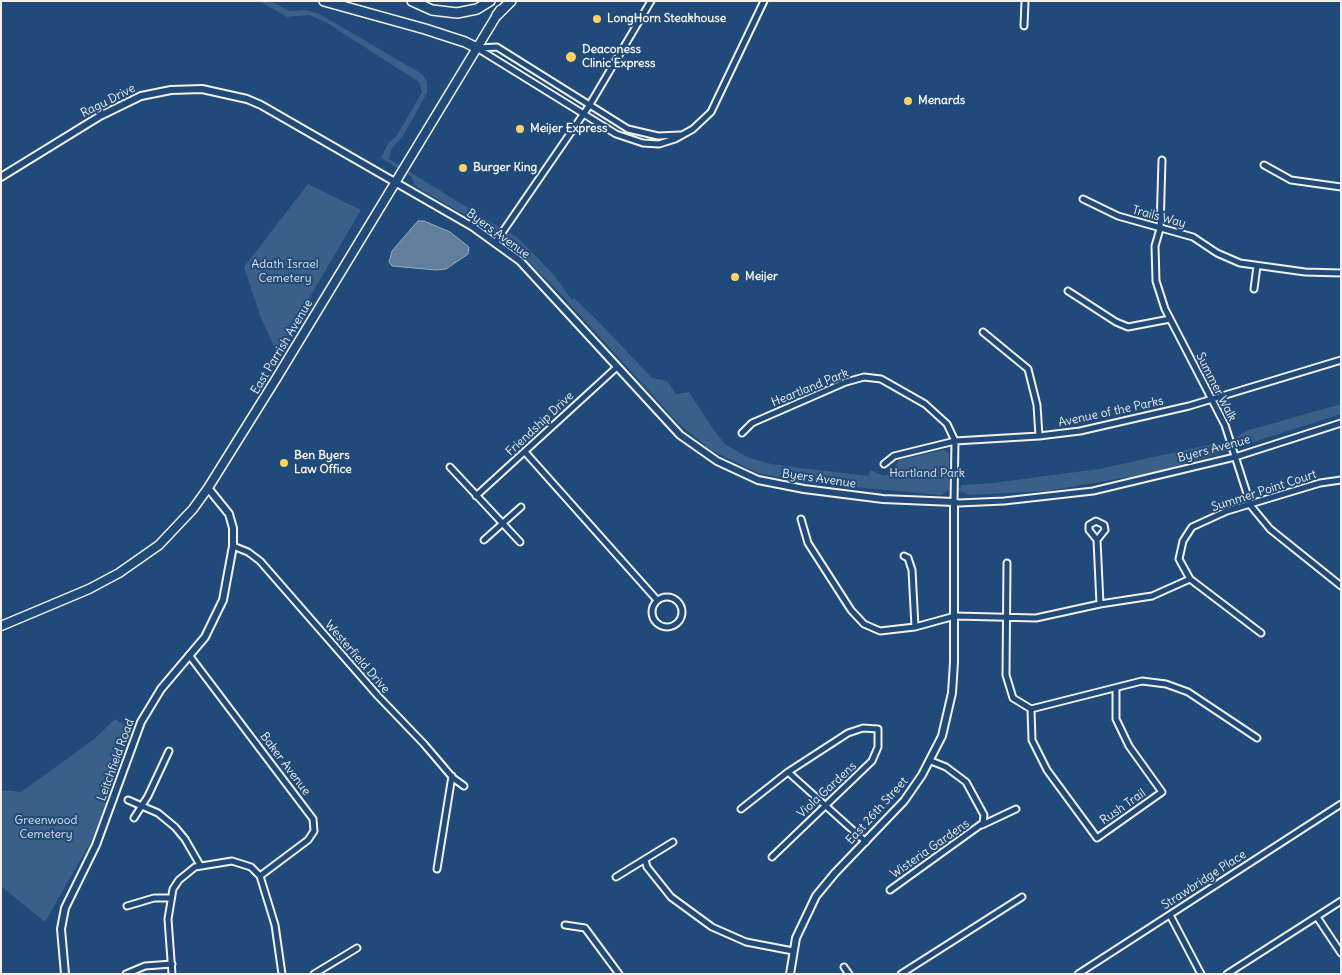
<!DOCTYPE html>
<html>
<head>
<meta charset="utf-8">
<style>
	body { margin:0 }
	#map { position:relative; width:1342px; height:975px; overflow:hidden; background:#1f4a7a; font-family:Delius,sans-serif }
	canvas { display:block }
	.frame { position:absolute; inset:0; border:2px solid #f4f1e8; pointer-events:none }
</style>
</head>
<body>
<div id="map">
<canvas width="1342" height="975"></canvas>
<div class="frame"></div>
</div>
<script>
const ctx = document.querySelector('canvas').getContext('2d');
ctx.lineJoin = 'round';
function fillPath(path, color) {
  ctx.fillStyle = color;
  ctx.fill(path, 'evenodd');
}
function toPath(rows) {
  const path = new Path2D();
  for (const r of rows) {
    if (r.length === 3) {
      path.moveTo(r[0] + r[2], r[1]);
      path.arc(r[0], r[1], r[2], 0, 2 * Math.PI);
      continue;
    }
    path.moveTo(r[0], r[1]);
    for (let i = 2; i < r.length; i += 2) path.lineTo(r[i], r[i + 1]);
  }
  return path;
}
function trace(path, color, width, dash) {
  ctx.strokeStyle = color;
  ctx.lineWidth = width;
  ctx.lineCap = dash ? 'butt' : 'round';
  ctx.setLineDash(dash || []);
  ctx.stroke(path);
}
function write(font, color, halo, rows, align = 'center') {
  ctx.font = font + ' Delius,sans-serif';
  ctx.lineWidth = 4;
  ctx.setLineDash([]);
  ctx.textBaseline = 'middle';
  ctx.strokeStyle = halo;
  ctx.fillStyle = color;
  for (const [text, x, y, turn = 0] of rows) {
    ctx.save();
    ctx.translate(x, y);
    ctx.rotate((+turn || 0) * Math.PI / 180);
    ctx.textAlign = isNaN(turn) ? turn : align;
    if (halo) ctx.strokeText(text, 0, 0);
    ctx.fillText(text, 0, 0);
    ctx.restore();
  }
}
const green = toPath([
	[259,1,271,1,289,11,305,10,318,13,422,74,427,82,427,93,403,136,391,149,389,159,499,227,497,228,508,235,510,233,518,238,554,275,572,300,574,298,594,317,652,378,667,381,676,394,689,392,715,432,725,444,747,457,771,464,801,468,869,476,870,470,884,476,892,472,899,460,944,450,949,453,949,488,961,488,961,485,993,483,1099,469,1222,442,1224,445,1235,442,1234,439,1246,431,1341,404,1341,414,1244,445,1238,445,1222,453,1151,473,1047,491,968,495,961,491,949,490,941,495,799,482,755,472,711,450,678,423,555,288,510,244,508,240,420,189,414,184,412,177,381,158,389,142,396,137,422,92,419,82,327,23,309,15,287,17],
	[308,184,361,210,277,353,261,318,244,267],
	[115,719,132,729,93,838,45,922,1,886,1,790,21,792,93,740]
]);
const water = toPath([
	[418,221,424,221,450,232,469,247,468,254,446,269,436,270,392,266,389,262,392,251,418,221]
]);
const minor = toPath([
	[1024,26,1025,1],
	[477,48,616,134,643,143,659,144,675,139,693,129,711,112,764,1],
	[478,48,497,47,628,129,658,136,680,135],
	[1162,160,1160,229,1155,246,1156,281,1165,309,1225,425,1251,506,1270,529,1341,586],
	[1264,165,1291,180,1341,187],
	[1083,199,1118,216,1193,237,1217,253,1240,263,1305,272,1341,273],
	[495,243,589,106,651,1],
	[1254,289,1257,266],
	[1068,291,1116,322,1128,327,1170,319],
	[983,332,1028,369,1037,405,1039,436],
	[742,433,752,423,846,382,864,377,881,379,925,404,947,424,955,441,954,502,959,503,1004,501,1093,491,1235,457,1341,423],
	[525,452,657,600],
	[884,464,894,456,955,441,1039,436,1080,431,1189,406,1341,360],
	[450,467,520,542],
	[476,496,617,367],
	[801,519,808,543,851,610,864,624,880,631,915,627,955,616,1036,618,1100,604,1152,596,1190,579],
	[484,540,521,507],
	[1097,540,1089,530,1089,525,1096,521,1104,525,1105,530,1097,540,1100,604],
	[233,546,248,552,260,561,378,696,424,744,453,778,464,786],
	[904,556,908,558,912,570,915,627],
	[1007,563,1006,675,1013,698,1031,709,1142,681,1166,684,1188,692,1257,738],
	[667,612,15],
	[1261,633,1190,579,1179,559,1183,541,1192,527,1227,511,1320,483,1341,480],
	[189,655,313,819,314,831,308,840,260,876],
	[1031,709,1032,740,1047,770,1097,838,1162,792,1129,746,1116,719,1116,689],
	[788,772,866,842],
	[128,800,158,813,175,827,185,839,200,865],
	[741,809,788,772,848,733,863,728,878,729,878,747,872,761,772,857],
	[134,818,148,796,169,751],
	[982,825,1016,809],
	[645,860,647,867,671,897,712,927,746,942,793,951],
	[437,869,452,776],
	[616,877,673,842],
	[890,890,983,823,984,815,966,782,946,767,931,761],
	[127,906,154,898,170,898],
	[1170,915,1201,974],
	[1317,917,1341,953],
	[565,925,585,928,619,974],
	[844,967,849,974],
	[126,974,145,966,172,964],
	[172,974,168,919,173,889,179,880,195,867,232,861,251,867,260,876,275,925,282,974],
	[314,974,357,948],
	[901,974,1022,897],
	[1078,974,1341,804],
	[1227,974,1341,901]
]);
const tertiary = toPath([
	[1,177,100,116,141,96,171,90,202,89,247,99,261,105,473,227,520,261,680,435,717,461,758,480,804,489,883,499,954,502,954,662,952,693,942,736,922,775,904,801,835,873,816,896,796,938,790,974],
	[65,974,61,929,65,908,96,845,141,722,161,689,205,637,223,600,233,546,233,528,229,514,208,488]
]);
const primary = toPath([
	[1,626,89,589,119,573,159,545,193,509,208,488,276,379,500,10]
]);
const motorway = toPath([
	[324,1,425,29,465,42,477,48],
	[412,1,432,10,457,13,477,9,490,1],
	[497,15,511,1]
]);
const markers = [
	[597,19,5,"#ffd166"],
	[571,57,6,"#ffd166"],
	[908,101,5,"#ffd166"],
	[520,129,5,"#ffd166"],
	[463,168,5,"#ffd166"],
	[735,277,5,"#ffd166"],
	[284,463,5,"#ffd166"]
];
const poiNames = [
	["LongHorn Steakhouse",607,19],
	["Deaconess",582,50],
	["Clinic Express",582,64],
	["Menards",918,101],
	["Meijer Express",530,129],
	["Burger King",473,168],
	["Meijer",745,277],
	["Ben Byers",294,456],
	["Law Office",294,470]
];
const streetNames = [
	["Ragu Drive",108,101,-27],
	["Trails Way",1159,217,15],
	["Byers Avenue",498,234,36],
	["East Parrish Avenue",282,347,-59],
	["Summer Walk",1216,387,63],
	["Heartland Park",810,388,-22],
	["Avenue of the Parks",1111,412,-12],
	["Friendship Drive",540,424,-43],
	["Byers Avenue",1214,449,-15],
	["Byers Avenue",819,479,8],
	["Summer Point Court",1264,491,-18],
	["Westerfield Drive",357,657,49],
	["Leitchfield Road",116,760,-70],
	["Baker Avenue",285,764,53],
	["Viola Gardens",827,790,-43],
	["Rush Trail",1123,807,-35],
	["East 26th Street",877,811,-48],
	["Wisteria Gardens",930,849,-35],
	["Strawbridge Place",1204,880,-33]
];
const parkNames = [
	["Adath Israel",285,265],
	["Cemetery",285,279],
	["Hartland Park",927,474],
	["Greenwood",46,821],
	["Cemetery",46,835]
];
fillPath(green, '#3a5f88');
fillPath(water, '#627e9d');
trace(water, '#9cacbb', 1);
trace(minor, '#f4f1e8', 9);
trace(tertiary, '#f4f1e8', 10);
trace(primary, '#f4f1e8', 11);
trace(motorway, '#f4f1e8', 12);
trace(minor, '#1f4a7a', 5);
trace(tertiary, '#1f4a7a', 6);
trace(primary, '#1f4a7a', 8);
trace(motorway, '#1f4a7a', 9);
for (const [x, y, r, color] of markers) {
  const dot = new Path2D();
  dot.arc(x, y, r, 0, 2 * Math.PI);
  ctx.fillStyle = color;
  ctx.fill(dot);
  trace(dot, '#1f4a7a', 2);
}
write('bold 12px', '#f4f1e8', '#1f4a7a', poiNames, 'left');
write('12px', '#f4f1e8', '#1f4a7a', streetNames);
write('12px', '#e1e2de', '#1f4a7a', parkNames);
</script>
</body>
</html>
